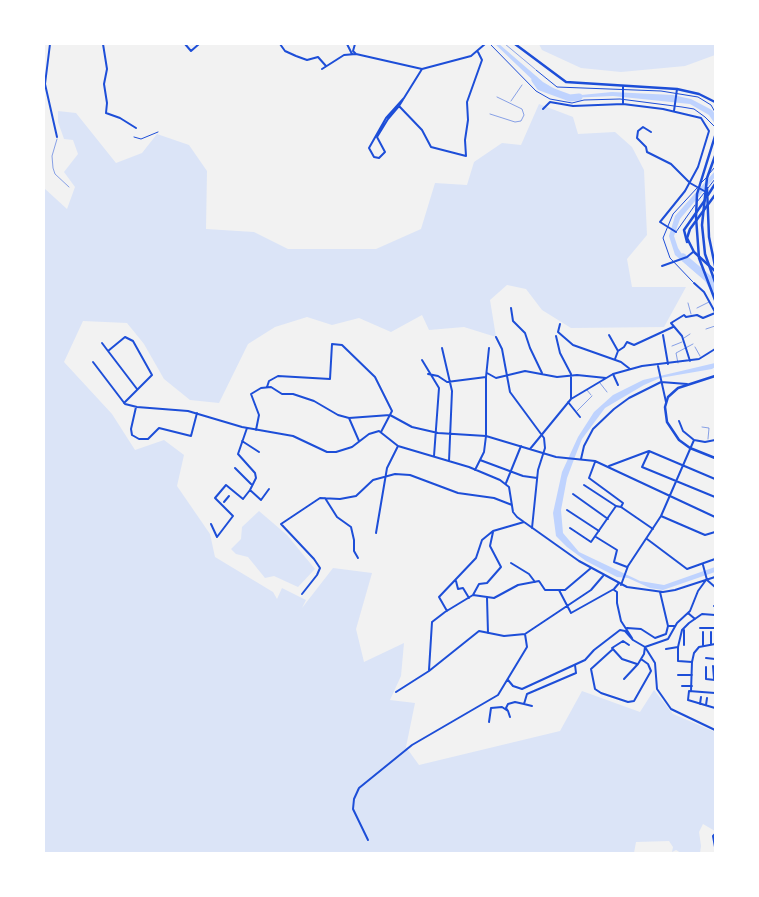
<!DOCTYPE html>
<html>
<head>
<meta charset="utf-8">
<style>
	body { margin:0 }
	#map { position:relative; width:759px; height:897px; overflow:hidden; background:#f2f2f2; font-family:Rubik,sans-serif }
	canvas { display:block }
	.frame { position:absolute; inset:0; border:45px solid #fff; pointer-events:none }
</style>
</head>
<body>
<div id="map">
<canvas width="759" height="897"></canvas>
<div class="frame"></div>
</div>
<script>
const ctx = document.querySelector('canvas').getContext('2d');
ctx.lineJoin = 'round';
function fillPath(path, color) {
  ctx.fillStyle = color;
  ctx.fill(path, 'evenodd');
}
function toPath(rows) {
  const path = new Path2D();
  for (const r of rows) {
    path.moveTo(r[0], r[1]);
    for (let i = 2; i < r.length; i += 2) path.lineTo(r[i], r[i + 1]);
  }
  return path;
}
function trace(path, color, width, dash) {
  ctx.strokeStyle = color;
  ctx.lineWidth = width;
  ctx.lineCap = dash ? 'butt' : 'round';
  ctx.setLineDash(dash || []);
  ctx.stroke(path);
}
const green = toPath([
	[539,44,715,44,715,55,685,66,621,72,581,68,542,50],
	[539,104,573,117,578,134,615,132,632,147,644,170,647,235,627,259,632,287,686,287,664,327,571,328,542,310,526,289,507,285,490,300,496,337,464,327,429,330,422,315,391,332,359,318,332,325,307,317,275,327,248,344,219,403,190,400,164,379,144,344,127,323,83,321,64,362,112,414,135,450,164,440,184,455,177,486,210,534,215,557,273,592,277,599,282,588,306,600,302,608,333,568,372,573,356,629,364,662,404,643,401,676,390,700,415,703,406,747,419,765,560,731,582,691,640,712,654,690,673,714,715,732,715,831,703,824,699,832,701,846,700,853,681,853,676,850,672,852,673,847,669,841,636,842,634,853,44,853,44,188,67,209,75,187,64,172,78,154,73,140,64,139,58,122,58,111,76,113,116,163,142,153,157,134,189,145,207,171,206,229,254,232,288,249,376,249,421,229,435,183,467,185,474,162,502,143,521,145],
	[259,511,287,535,315,569,298,587,274,576,265,578,248,557,236,554,231,549,241,539,242,527]
]);
const water = toPath([
	[495,44,499,44,543,82,560,92,571,96,612,92,673,95,691,99,712,110,715,114,715,124,709,115,690,104,613,96,570,98,540,87],
	[715,171,715,177,680,219,674,236,678,248,687,262,709,279,715,290,715,298,705,281,675,255,669,236,675,216],
	[715,363,715,367,712,369,660,378,644,385,605,408,582,439,576,454,567,478,561,510,563,533,579,552,640,581,664,585,715,567,715,572,663,590,650,588,628,578,617,577,586,561,567,547,556,536,553,513,562,472,578,437,594,412,613,395,643,380]
]);
const river = toPath([
	[535,80,540,87,570,98,579,97],
	[683,257,709,279,715,290]
]);
const service = toPath([
	[505,44,535,69],
	[511,101,522,85],
	[490,114,515,122,521,121,524,115,522,109,497,97],
	[57,139,52,156,53,168,55,174,69,187],
	[688,303,691,314],
	[697,308,709,302],
	[706,329,715,326],
	[684,338,690,334],
	[672,346,682,342],
	[695,347,700,356],
	[678,363,676,353,693,344],
	[600,383,607,392],
	[587,390,591,395],
	[577,411,592,396],
	[702,427,709,428,708,439]
]);
const pedestrian = toPath([
	[490,44,536,91,550,99,572,103,584,100,620,99,682,107,694,109,705,117,715,127],
	[536,70,557,87,661,91,698,97,711,105,715,112],
	[134,137,141,139,158,132],
	[709,174,715,167],
	[701,183,707,177],
	[708,188,715,179],
	[697,202,704,193],
	[676,232,695,205],
	[693,282,670,258,663,238,673,214,697,188]
]);
const minor = toPath([
	[50,44,45,84,57,137],
	[103,44,107,69,104,84,107,103,106,113,120,118,136,128],
	[185,44,191,51,199,44],
	[280,44,285,51,296,56,307,60,318,57,326,66],
	[347,44,352,54],
	[355,44,353,51,356,54,422,69,471,56,485,44],
	[322,69,344,55,356,54],
	[623,87,623,104],
	[404,98,386,118,369,148,374,157,379,158,385,152,377,137,388,119,399,106,422,69],
	[399,106,422,130,431,147,466,156,465,140,468,120,467,102,482,60,478,52],
	[543,109,550,102,573,106,623,104,663,109,701,118,709,131,698,167,685,191,660,222,676,232],
	[674,111,677,89],
	[651,132,643,127,638,131,637,138,646,147,647,152,671,164,690,183,706,192],
	[662,266,687,257,693,252],
	[694,283,704,292,715,312],
	[511,308,513,321,525,333,530,348,542,373],
	[560,324,558,332,573,345,621,362,630,369],
	[609,335,618,351],
	[663,335,668,364],
	[556,336,560,353,571,374,571,399],
	[496,337,502,349,510,392,544,438,545,448,538,470,532,528],
	[102,343,108,351],
	[442,348,452,391,449,461],
	[615,359,618,351,624,347,627,342,634,345,673,327],
	[422,360,439,388,434,456],
	[690,361,682,336,671,323,684,315,686,317,697,315,703,318,715,313],
	[93,362,125,404,137,407,188,411,242,427,293,436,327,452,336,452,352,447,369,434,379,431,398,446,469,467,500,480,509,487,513,512,517,517,579,561,627,587,663,592,675,590,715,577],
	[658,366,666,402],
	[487,373,496,378,525,371,557,377,577,375,606,378],
	[428,374,438,376,447,382,486,377],
	[613,374,618,385],
	[267,387,269,381,278,376,330,379,332,344,342,345,375,377,392,411,381,432],
	[568,402,580,417],
	[124,403,152,375,133,341,125,337,108,351,137,389],
	[136,407,131,429,132,435,139,439,148,439,159,428,191,436,197,413],
	[349,418,359,441],
	[679,421,683,431,694,440,705,442,715,440],
	[247,428,238,454,255,473,256,478,250,490,261,500,269,489],
	[256,430,259,415,251,394,261,388,271,387,282,394,293,394,314,401,338,415,349,418,390,415,412,427,438,433,486,436,556,457,595,461,715,517],
	[242,441,259,452],
	[530,449,571,399,613,374,642,366,699,359,715,349],
	[649,452,642,467,715,497],
	[581,459,584,446,593,429,614,409,629,398,661,382,687,384],
	[480,460,523,476,537,478],
	[595,462,589,478,623,503,621,507],
	[609,466,649,451,715,479],
	[235,468,251,484],
	[475,470,484,452,486,436,486,377,489,348],
	[506,483,521,446],
	[584,485,616,506],
	[573,494,608,519],
	[325,498,337,517,351,527,354,540,354,551,358,558],
	[224,502,229,496],
	[567,510,599,531],
	[661,516,705,535,715,532],
	[211,524,217,537,233,516,215,498,226,485,243,499,250,490],
	[570,528,591,542,616,506,621,507,653,529],
	[376,533,387,468,398,446],
	[596,537,617,550,614,562,627,567],
	[647,539,687,569,715,559],
	[511,563,529,574,535,582],
	[703,565,707,580,715,587],
	[456,581,458,589,463,588,469,598],
	[621,585,628,566,661,516,694,440],
	[559,590,571,613,614,589,619,583],
	[614,590,617,592,617,603,621,621,632,638],
	[660,592,668,626],
	[302,594,317,575,320,568,314,559,281,524,320,498,340,499,356,496,373,480,395,474,410,475,458,493,494,498,512,505],
	[473,595,479,584,487,583,501,567,490,546,493,532],
	[487,598,488,633],
	[714,606,715,606],
	[447,611,439,597,476,558,482,540,493,531,524,522],
	[688,613,695,619],
	[627,628,641,629,655,638,666,634,668,626,675,626],
	[700,628,715,628],
	[684,630,684,645],
	[711,644,711,632],
	[629,645,623,641,612,648,622,659,637,664],
	[703,645,703,632],
	[645,647,655,663,657,689,671,709,715,730],
	[678,647,678,661,692,662,691,691],
	[613,649,591,669,595,689,601,693,628,702,634,701,651,671,648,664,641,659],
	[666,649,678,647,682,630,689,623,702,614,715,615],
	[706,658,715,659],
	[692,662,694,653,699,647,715,644],
	[713,666,714,679],
	[706,667,706,679,715,680],
	[429,670,432,622,445,612,473,595,494,598,518,585,539,581,545,590,565,590,591,568],
	[678,675,692,675],
	[624,679,638,664,644,654,645,647],
	[508,680,513,686,522,689,585,660,594,650,620,630,625,631,633,640,645,647,668,639,677,623,690,611,698,591,706,580],
	[682,686,692,686],
	[396,692,429,671,479,631,504,636,525,634,591,590,603,576],
	[715,693,689,691,688,700,715,708],
	[524,704,532,706],
	[700,704,701,697],
	[706,705,707,698],
	[508,711,510,717],
	[489,722,491,708,502,707,508,711,506,708,508,704,515,702,524,704,527,694,576,673,575,665],
	[715,834,713,836,715,847],
	[368,840,353,809,354,799,359,788,412,745,498,695,527,647,525,634]
]);
const secondary = toPath([
	[708,195,715,184],
	[687,242,684,230,705,200]
]);
const primary = toPath([
	[515,44,566,82,677,89,699,94,715,102],
	[715,195,690,229,687,238,694,252,715,271],
	[715,376,678,388,668,397,665,407,667,422,679,440,690,448,715,458]
]);
const trunk = toPath([
	[715,136,697,194,696,217,699,258,715,300],
	[715,156,707,178,702,225,705,254,715,282],
	[707,188,709,237,715,266]
]);
fillPath(green, '#dbe4f7');
fillPath(water, '#bfd3fe');
trace(river, '#bfd3fe', 7);
trace(service, '#1d4ed8', 0.5);
trace(pedestrian, '#1d4ed8', 1);
trace(minor, '#1d4ed8', 2);
trace(secondary, '#1d4ed8', 2.5);
trace(primary, '#1d4ed8', 2.5);
trace(trunk, '#1d4ed8', 2.5);
</script>
</body>
</html>
